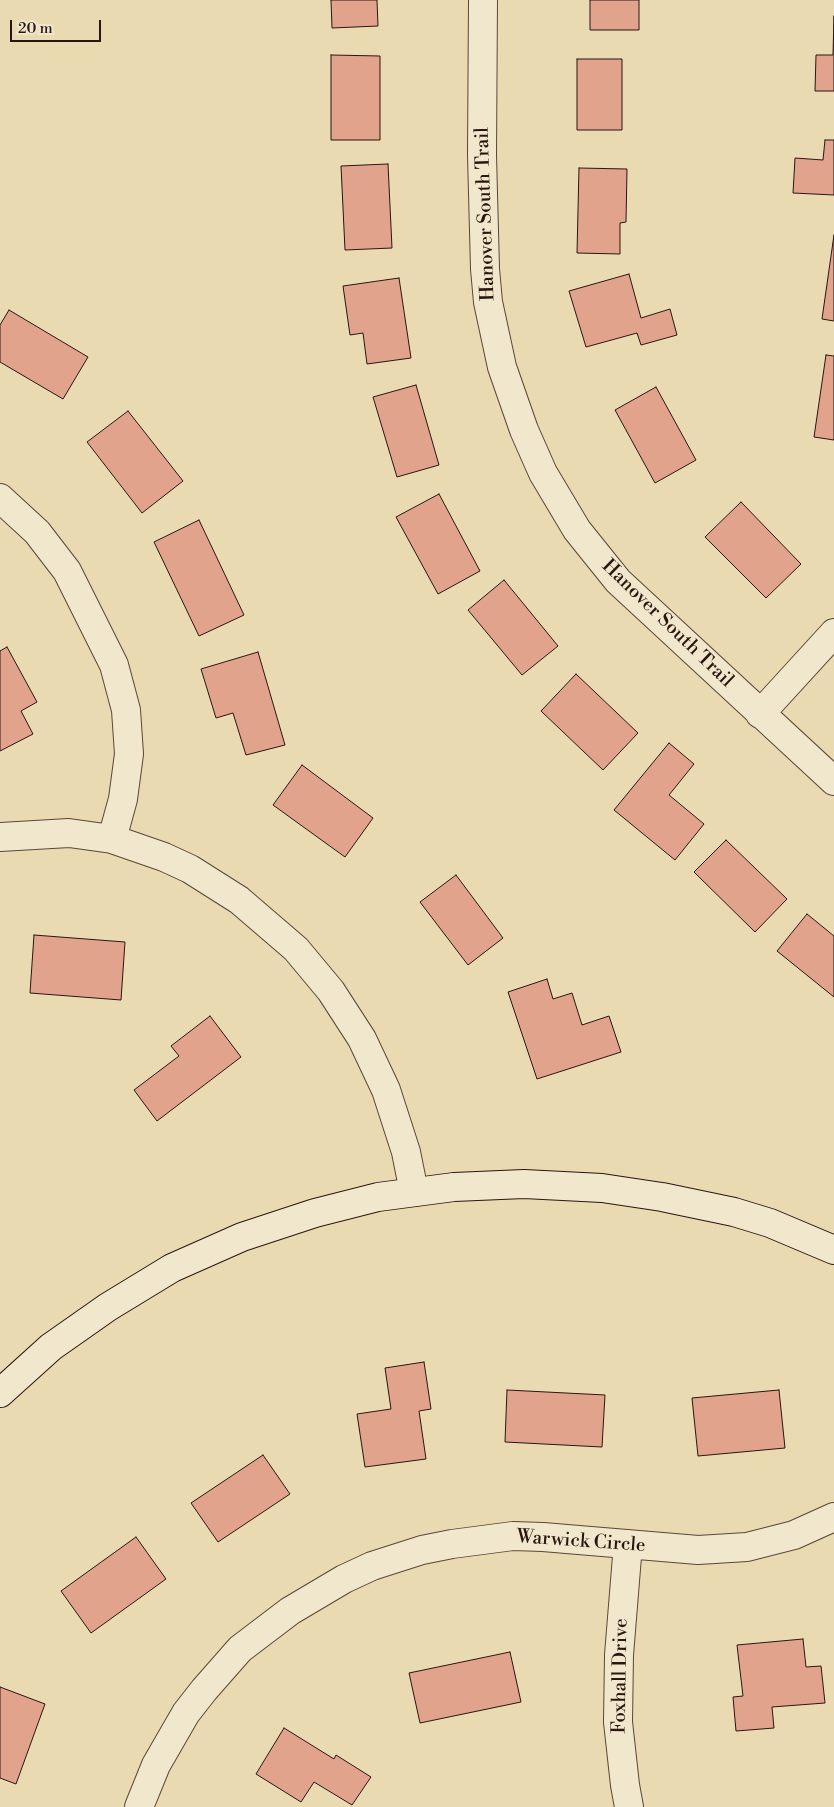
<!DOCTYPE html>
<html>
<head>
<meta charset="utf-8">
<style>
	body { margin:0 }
	#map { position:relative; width:834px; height:1807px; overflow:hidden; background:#eadab2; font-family:"Libre Bodoni",serif }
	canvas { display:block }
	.scale { position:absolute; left:10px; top:20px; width:91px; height:22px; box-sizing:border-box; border:2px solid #29160e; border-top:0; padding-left:6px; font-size:15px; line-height:18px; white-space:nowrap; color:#29160e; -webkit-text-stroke:4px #f1e7cd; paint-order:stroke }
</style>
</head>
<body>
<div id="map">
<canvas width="834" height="1807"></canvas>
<div class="scale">20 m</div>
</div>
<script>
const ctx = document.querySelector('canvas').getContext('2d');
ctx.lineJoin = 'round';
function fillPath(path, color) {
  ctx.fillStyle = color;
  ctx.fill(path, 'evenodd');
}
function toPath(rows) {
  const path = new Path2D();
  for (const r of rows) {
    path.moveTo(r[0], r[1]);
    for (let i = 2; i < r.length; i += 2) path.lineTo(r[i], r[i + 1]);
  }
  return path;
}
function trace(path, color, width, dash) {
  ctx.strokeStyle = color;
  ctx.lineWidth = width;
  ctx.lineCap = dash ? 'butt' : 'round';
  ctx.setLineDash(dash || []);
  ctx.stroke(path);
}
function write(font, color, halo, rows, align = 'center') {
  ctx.font = font + ' "Libre Bodoni",serif';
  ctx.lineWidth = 4;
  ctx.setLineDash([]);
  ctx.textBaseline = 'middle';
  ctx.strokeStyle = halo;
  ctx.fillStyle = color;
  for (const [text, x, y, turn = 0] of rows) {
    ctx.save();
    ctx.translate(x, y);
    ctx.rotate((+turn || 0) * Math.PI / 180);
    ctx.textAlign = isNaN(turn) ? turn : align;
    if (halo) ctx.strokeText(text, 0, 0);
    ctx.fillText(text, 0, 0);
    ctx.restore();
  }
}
const building = toPath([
	[331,0,377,0,378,26,332,28,331,0],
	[590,0,639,0,639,30,590,30,590,0],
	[834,16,834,91,815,91,816,55,833,55,834,16],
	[331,55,380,56,380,140,331,140,331,55],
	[577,59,622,59,622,130,577,130,577,59],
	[825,140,834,140,834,195,793,193,795,158,823,160,825,140],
	[388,164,392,248,345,250,341,166,388,164],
	[579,168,627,169,626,222,620,223,620,254,577,253,579,168],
	[834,235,834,321,822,319,834,235],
	[629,274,641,318,670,309,677,335,641,345,637,333,586,347,569,291,629,274],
	[399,278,411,358,367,364,363,333,350,335,343,286,399,278],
	[9,310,88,357,63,399,0,362,0,325,9,310],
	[826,355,834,356,834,440,814,437,826,355],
	[416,385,439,465,397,477,373,397,416,385],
	[656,387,696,460,655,483,615,410,656,387],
	[128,411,183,481,142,513,87,442,128,411],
	[439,494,480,571,438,594,396,517,439,494],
	[741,502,801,564,766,598,705,537,741,502],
	[199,520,244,615,199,636,154,542,199,520],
	[504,580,558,646,522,675,468,610,504,580],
	[7,647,37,702,21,711,33,734,0,751,0,651,7,647],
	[258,652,285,745,246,755,233,713,216,718,201,669,258,652],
	[576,674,638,733,603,770,541,711,576,674],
	[669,743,694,764,669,795,704,824,675,860,614,810,669,743],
	[302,765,373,818,345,857,273,805,302,765],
	[726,840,787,899,755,932,694,872,726,840],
	[456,875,503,938,468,965,420,902,456,875],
	[807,914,834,936,834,997,777,951,807,914],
	[34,935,125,942,121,1000,30,993,34,935],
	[547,979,553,999,572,993,582,1025,609,1016,621,1052,537,1079,508,992,547,979],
	[210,1016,241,1057,157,1121,134,1090,179,1056,171,1046,210,1016],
	[424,1362,431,1409,419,1411,426,1459,365,1467,357,1414,391,1409,385,1368,424,1362],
	[507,1390,605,1395,602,1447,505,1442,507,1390],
	[779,1390,785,1448,698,1456,692,1398,779,1390],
	[263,1455,290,1494,218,1542,191,1503,263,1455],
	[136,1537,166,1579,91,1633,61,1591,136,1537],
	[803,1639,806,1667,821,1666,825,1703,772,1707,774,1728,736,1731,733,1697,743,1696,737,1645,803,1639],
	[510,1652,521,1702,420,1723,409,1673,510,1652],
	[0,1687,45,1704,16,1784,0,1778,0,1687],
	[284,1728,334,1759,336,1755,371,1777,352,1805,314,1782,301,1802,256,1774,284,1728]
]);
const street = toPath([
	[483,0,482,155,485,269,488,302,502,367,524,430,543,473,577,530,618,581,834,781],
	[0,498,37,532,67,571,114,665,126,710,129,754,123,799,112,839],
	[760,714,834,633],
	[0,837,69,833,112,839,164,857,190,869,239,900,296,949,331,991,362,1039,386,1090,406,1152,414,1192],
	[628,1544,619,1655,618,1722,625,1785,629,1807],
	[139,1807,156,1765,186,1713,204,1690,240,1649,290,1611,344,1579,372,1566,422,1550,452,1544,513,1536,543,1537,698,1550,747,1547,794,1535,834,1517]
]);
const secondary = toPath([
	[0,1393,51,1347,108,1307,172,1268,242,1237,315,1213,378,1197,454,1187,524,1184,602,1188,662,1197,734,1212,770,1223,834,1250]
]);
const streetNames = [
	["Hanover South Trail",486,214,-92],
	["Hanover South Trail",667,624,44],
	["Warwick Circle",581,1542,4],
	["Foxhall Drive",621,1676,-89]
];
fillPath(building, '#e2a38d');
trace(building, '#29160e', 1);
trace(street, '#594737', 30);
trace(secondary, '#29160e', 30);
trace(street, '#f1e7cd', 28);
trace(secondary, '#f1e7cd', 28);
write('19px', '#29160e', '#f1e7cd', streetNames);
</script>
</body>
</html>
